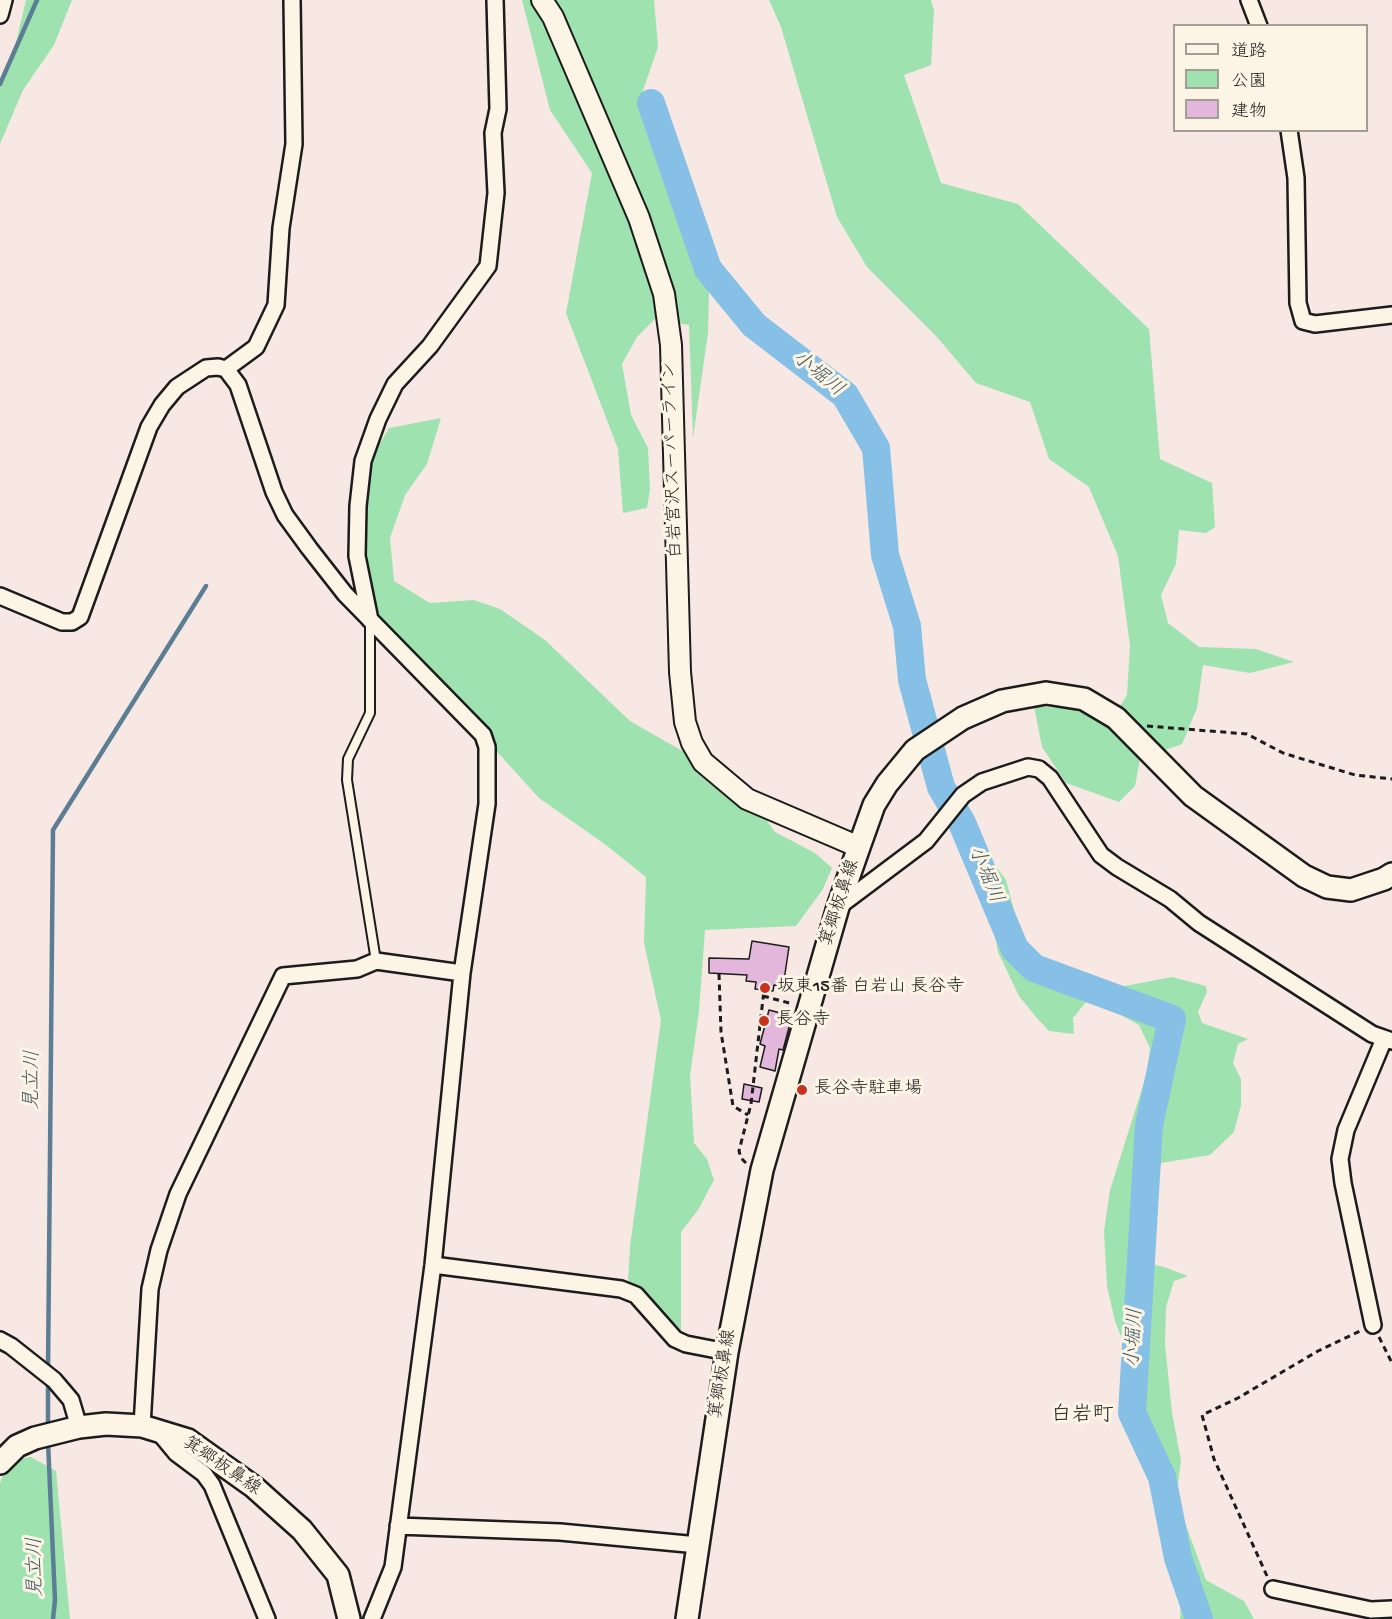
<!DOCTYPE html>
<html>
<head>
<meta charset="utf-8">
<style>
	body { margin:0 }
	#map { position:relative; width:1392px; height:1619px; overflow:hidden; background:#f7e8e3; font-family:"Gochi Hand","Klee One",sans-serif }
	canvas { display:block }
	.legend { position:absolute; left:1173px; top:24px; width:195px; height:108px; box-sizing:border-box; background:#fcf5e5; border:2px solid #a29e95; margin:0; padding:8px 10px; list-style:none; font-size:18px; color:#1c1c1c }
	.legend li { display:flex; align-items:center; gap:12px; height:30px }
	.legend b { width:30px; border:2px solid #a29e95 }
</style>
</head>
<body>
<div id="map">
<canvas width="1392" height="1619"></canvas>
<ul class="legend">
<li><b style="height:8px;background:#fcf5e5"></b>道路</li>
<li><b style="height:16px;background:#9de2af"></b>公園</li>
<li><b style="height:16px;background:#e3b6db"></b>建物</li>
</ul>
</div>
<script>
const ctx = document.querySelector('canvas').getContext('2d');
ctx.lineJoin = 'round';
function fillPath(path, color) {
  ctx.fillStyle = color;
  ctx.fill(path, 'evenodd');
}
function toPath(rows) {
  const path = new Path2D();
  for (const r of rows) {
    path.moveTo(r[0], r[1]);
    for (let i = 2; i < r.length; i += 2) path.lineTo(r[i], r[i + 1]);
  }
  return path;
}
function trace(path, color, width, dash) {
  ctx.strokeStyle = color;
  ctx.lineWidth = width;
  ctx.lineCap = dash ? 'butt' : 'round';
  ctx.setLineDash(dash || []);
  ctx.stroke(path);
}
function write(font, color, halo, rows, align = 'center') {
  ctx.font = font + ' "Gochi Hand","Klee One",sans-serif';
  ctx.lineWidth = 6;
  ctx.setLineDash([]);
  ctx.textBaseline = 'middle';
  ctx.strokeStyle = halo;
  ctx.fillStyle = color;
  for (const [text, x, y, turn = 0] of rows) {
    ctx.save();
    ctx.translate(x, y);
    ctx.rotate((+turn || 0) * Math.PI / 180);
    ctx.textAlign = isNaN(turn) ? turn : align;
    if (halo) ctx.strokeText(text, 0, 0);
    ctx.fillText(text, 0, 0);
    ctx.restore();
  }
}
const green = toPath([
	[26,0,72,0,54,45,23,90,0,144,0,86,15,47],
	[522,0,654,0,658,47,640,99,709,293,708,333,693,438,689,325,655,319,637,337,622,364,631,415,648,448,650,489,647,508,623,513,618,449,566,313,592,173,550,110],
	[769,0,931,0,934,11,931,65,904,75,941,183,1018,204,1149,329,1160,459,1212,483,1215,527,1206,533,1179,530,1176,564,1161,595,1168,623,1199,647,1256,649,1294,662,1250,673,1203,665,1197,708,1182,744,1140,759,1135,786,1119,802,1066,783,1042,747,1034,706,1074,709,1109,724,1127,695,1130,646,1118,556,1089,487,1049,459,1030,402,976,383,936,336,867,267,837,217,781,27],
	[441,418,427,464,405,495,390,538,394,581,430,603,474,600,500,609,545,640,630,721,684,752,697,773,736,805,762,814,775,832,815,853,832,868,823,889,796,926,705,930,699,1011,690,1076,694,1143,707,1159,714,1180,698,1210,681,1232,681,1330,639,1289,628,1283,630,1246,661,1020,644,943,646,877,606,845,539,798,376,618,364,559,369,462,389,428],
	[964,838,979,843,1006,880,1021,936,1038,960,1108,985,1125,986,1172,977,1206,986,1207,992,1198,1012,1202,1023,1248,1039,1238,1044,1233,1063,1241,1079,1241,1105,1234,1132,1210,1155,1161,1163,1141,1262,1164,1267,1188,1276,1174,1281,1166,1307,1165,1345,1172,1412,1181,1461,1176,1498,1206,1580,1244,1601,1254,1619,1180,1619,1181,1597,1161,1498,1140,1451,1134,1369,1115,1321,1107,1286,1104,1231,1110,1190,1147,1073,1150,1048,1139,1025,1112,1010,1086,1002,1073,1018,1074,1034,1049,1031,1036,1017,1019,996,998,952,994,931,962,855,961,845],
	[31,1457,56,1471,70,1619,0,1619,0,1483,3,1475,16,1459]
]);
const stream = toPath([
	[0,84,37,0],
	[48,1371,53,830,206,586],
	[48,1379,48,1428],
	[48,1442,55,1600,53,1619]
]);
const river = toPath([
	[651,103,708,269,754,325,845,395,876,448,885,555,907,626,912,680,941,787,962,823,1015,949,1034,968,1172,1019,1149,1125,1132,1413,1162,1477,1178,1558,1199,1619]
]);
const building = toPath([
	[752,941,789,947,783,987,774,985,773,991,755,989,756,982,746,981,747,975,709,973,709,958,749,959,752,941],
	[769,1010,792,1016,783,1050,779,1049,775,1071,760,1067,765,1046,760,1044,769,1010],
	[744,1084,762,1088,759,1102,742,1099,744,1084]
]);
const path = toPath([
	[1147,726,1247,734,1283,753,1355,775,1392,779],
	[719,974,721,1032,733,1106,748,1115],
	[763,996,793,1004],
	[746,1163,741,1158,739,1151,751,1104,764,990],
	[1379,1337,1392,1363],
	[1267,1576,1214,1459,1202,1415,1238,1398,1318,1351,1360,1331]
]);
const service = toPath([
	[370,622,370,713,348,759,347,780,376,961]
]);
const minor = toPath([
	[1249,0,1259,26],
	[0,15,4,0],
	[1289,130,1296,178,1298,303,1303,321,1315,324,1392,315],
	[226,369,256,347,276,305,281,228,294,144,292,0],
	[0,596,62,622,72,622,80,617,149,427,162,405,177,387,206,368,218,367,226,369,238,385,274,492,285,515,309,548,345,594,483,735,487,747,487,804,462,973,433,1265,393,1567,372,1619],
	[370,620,357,556,358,506,363,461,378,419,395,384,430,346,488,266,496,193,493,133,498,109,495,0],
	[838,907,926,841,963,795,982,782,1028,767,1039,769,1050,778,1101,855,1117,867,1170,899,1199,923,1372,1034,1392,1041],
	[433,1265,621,1289,636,1295,675,1339,686,1344,727,1352],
	[1373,1325,1343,1183,1340,1159,1346,1130,1384,1039],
	[0,1340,11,1346,54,1380,71,1400,79,1427],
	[142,1426,150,1289,159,1250,178,1194,283,976,357,969,376,961,462,973],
	[157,1430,176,1453,204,1474,212,1485,267,1619],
	[398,1526,560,1532,698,1545],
	[1273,1589,1371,1610,1392,1609]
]);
const tertiary = toPath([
	[542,0,553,17,639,218,664,294,671,345,680,672,685,722,692,743,703,762,747,799,859,847]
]);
const secondary = toPath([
	[0,1463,17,1446,35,1438,79,1427,106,1424,142,1426,188,1440,254,1487,302,1530,338,1575,349,1619],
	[687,1619,727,1352,762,1170,838,907,859,847,874,805,887,784,915,750,963,718,1002,701,1046,693,1084,699,1116,718,1193,796,1304,876,1327,887,1351,890,1384,879,1392,874]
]);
const markers = [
	[765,988,6,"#c8321e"],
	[764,1021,6,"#c8321e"],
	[802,1090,6,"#c8321e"]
];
const streetNames = [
	["白岩宮沢スーパーライン",674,460,-92],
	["箕郷板鼻線",841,903,-72],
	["箕郷板鼻線",724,1374,-81],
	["箕郷板鼻線",221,1467,34]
];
const poiNames = [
	["坂東15番 白岩山 長谷寺",777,988],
	["長谷寺",776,1021],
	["長谷寺駐車場",814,1090]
];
const waterNames = [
	["小堀川",817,375,39],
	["小堀川",984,875,67],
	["見立川",34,1080,-89],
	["小堀川",1136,1338,-87],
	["見立川",37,1567,-91]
];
const quarterNames = [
	["白岩町",1082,1417]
];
fillPath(green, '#9de2af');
trace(stream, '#5c7e95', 4.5);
trace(river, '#87c0e6', 28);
fillPath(building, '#e3b6db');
trace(building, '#1c1c1c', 1.5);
trace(service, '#1c1c1c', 12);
trace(minor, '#1c1c1c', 20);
trace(tertiary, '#1c1c1c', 24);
trace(secondary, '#1c1c1c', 26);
trace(path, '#1c1c1c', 3, [6, 4.5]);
trace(service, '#fcf5e5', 8);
trace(minor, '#fcf5e5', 15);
trace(tertiary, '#fcf5e5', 20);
trace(secondary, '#fcf5e5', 21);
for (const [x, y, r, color] of markers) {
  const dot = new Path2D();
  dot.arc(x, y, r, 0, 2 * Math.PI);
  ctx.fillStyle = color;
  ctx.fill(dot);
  trace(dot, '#fcf5e5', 2);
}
write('18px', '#1c1c1c', '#fcf5e5', streetNames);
write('18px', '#1c1c1c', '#fcf5e5', poiNames, 'left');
write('italic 20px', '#415563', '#fcf5e5', waterNames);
write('21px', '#1c1c1c', '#fcf5e5', quarterNames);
</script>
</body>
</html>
